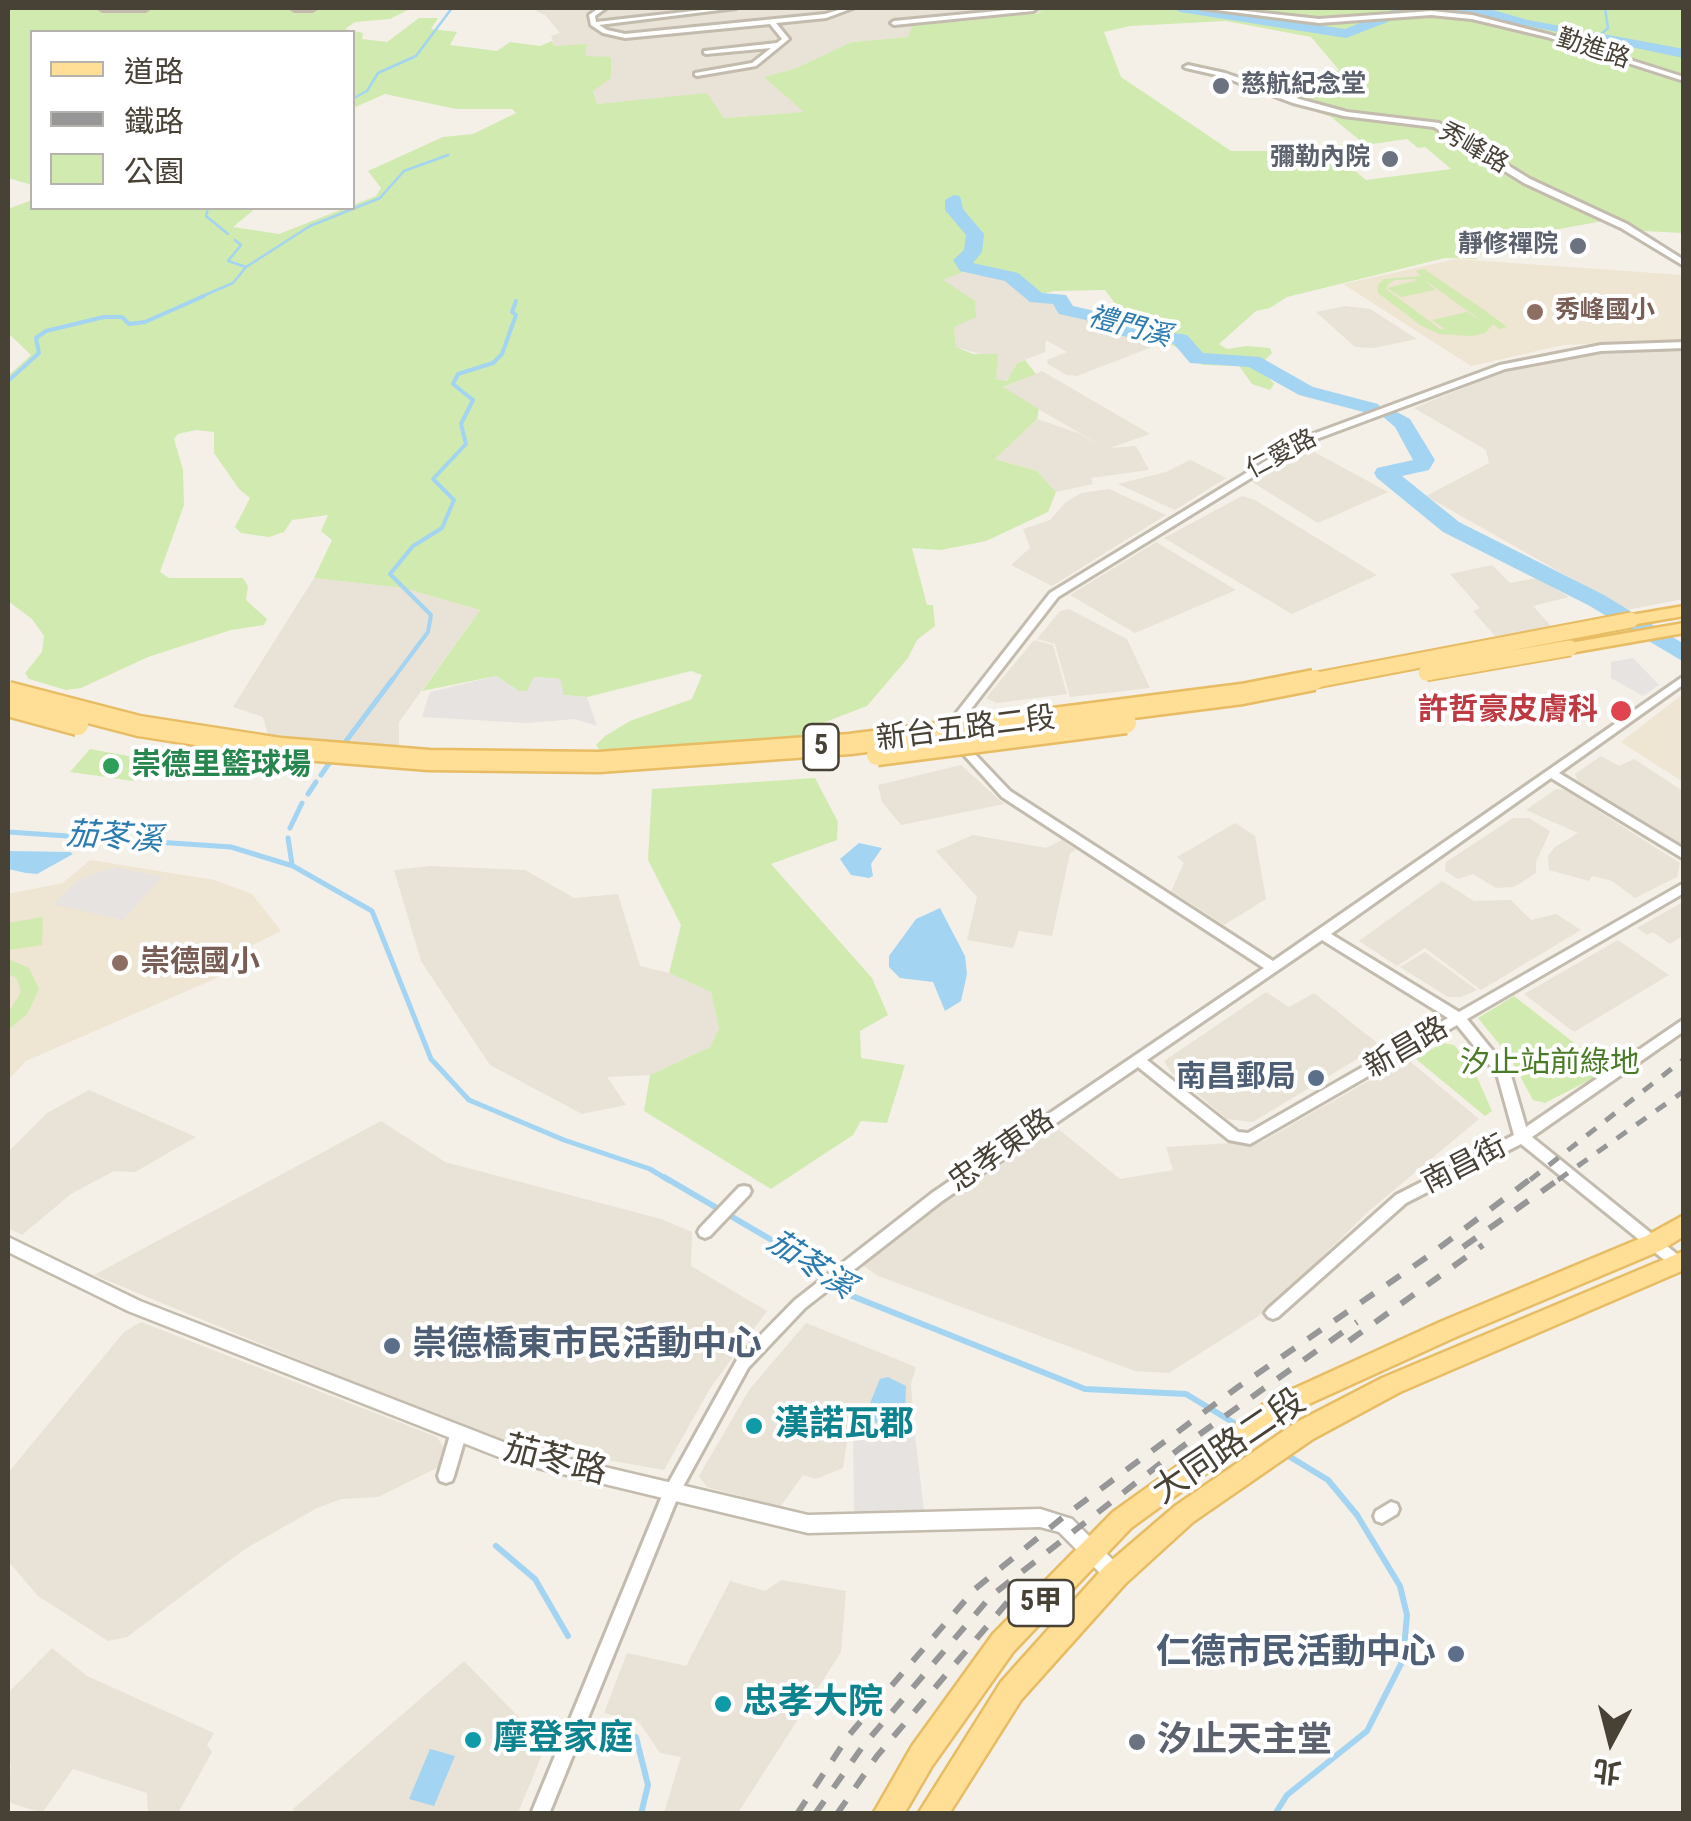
<!DOCTYPE html>
<html>
<head>
<meta charset="utf-8">
<style>
	body { margin:0 }
	#map { position:relative; width:1691px; height:1821px; overflow:hidden; background:#f4f0e8; font-family:"Roboto Condensed","Noto Sans TC",sans-serif }
	canvas { display:block }
	.frame { position:absolute; inset:0; border:10px solid #484136; pointer-events:none }
	.legend { position:absolute; left:30px; top:30px; width:325px; height:180px; box-sizing:border-box; background:#fff; border:2px solid #b6b3af; margin:0; padding:12px 18px; list-style:none; font-size:30px; color:#484136 }
	.legend li { display:flex; align-items:center; gap:20px; height:50px }
	.legend b { width:50px; border:2px solid #b6b3af }
	.north { position:absolute; left:1561px; top:1691px; width:100px; height:100px; -webkit-text-stroke:8px #fff; paint-order:stroke; rotate:187deg; font-size:28px; font-weight:700; line-height:40px; text-align:center; color:#484136 }
	.north::after { content:''; display:block; margin:auto; width:35px; height:45px; background:#484136; clip-path:polygon(50% 0,100% 100%,50% 72%,0 100%) }
</style>
</head>
<body>
<div id="map">
<canvas width="1691" height="1821"></canvas>
<div class="frame"></div>
<ul class="legend">
<li><b style="height:12px;background:#ffde96"></b>道路</li>
<li><b style="height:12px;background:#979797"></b>鐵路</li>
<li><b style="height:28px;background:#d1eab0"></b>公園</li>
</ul>
<div class="north">北</div>
</div>
<script>
const ctx = document.querySelector('canvas').getContext('2d');
ctx.lineJoin = 'round';
function fillPath(path, color) {
  ctx.fillStyle = color;
  ctx.fill(path, 'evenodd');
}
function toPath(rows) {
  const path = new Path2D();
  for (const r of rows) {
    path.moveTo(r[0], r[1]);
    for (let i = 2; i < r.length; i += 2) path.lineTo(r[i], r[i + 1]);
  }
  return path;
}
function trace(path, color, width, dash) {
  ctx.strokeStyle = color;
  ctx.lineWidth = width;
  ctx.lineCap = dash ? 'butt' : 'round';
  ctx.setLineDash(dash || []);
  ctx.stroke(path);
}
function write(font, color, halo, rows, align = 'center') {
  ctx.font = font + ' "Roboto Condensed","Noto Sans TC",sans-serif';
  ctx.lineWidth = 8;
  ctx.setLineDash([]);
  ctx.textBaseline = 'middle';
  ctx.strokeStyle = halo;
  ctx.fillStyle = color;
  for (const [text, x, y, turn = 0] of rows) {
    ctx.save();
    ctx.translate(x, y);
    ctx.rotate((+turn || 0) * Math.PI / 180);
    ctx.textAlign = isNaN(turn) ? turn : align;
    if (halo) ctx.strokeText(text, 0, 0);
    ctx.fillText(text, 0, 0);
    ctx.restore();
  }
}
const residential = toPath([
	[539,8,1036,8,1043,13,912,26,909,37,852,42,794,69,765,77,806,112,724,118,707,94,597,104,584,56,587,45,554,46,551,36,560,33,545,15,536,11],
	[963,272,1003,277,1029,297,1050,302,1059,310,1090,317,1152,347,1077,376,1067,375,1048,364,1047,360,1067,352,1046,340,1045,352,1017,363,1007,381,996,379,987,356,956,347,954,327,964,320,941,280],
	[1345,306,1370,309,1417,339,1373,348,1355,347,1316,312],
	[1683,350,1683,599,1627,610,1426,496,1489,463,1486,450,1414,408,1503,372,1581,355],
	[1042,371,1150,434,1110,448,1136,446,1149,470,1091,478,1093,484,1056,492,1037,471,995,459,1037,419,1078,433,1107,449,1002,388],
	[1309,449,1388,492,1318,523,1252,482],
	[1190,460,1226,478,1175,510,1118,484,1166,472],
	[1109,489,1166,515,1052,586,1011,565,1030,548,1023,529,1050,520,1066,502,1081,493],
	[1242,496,1255,500,1377,575,1292,614,1164,538],
	[1156,542,1236,590,1135,633,1070,595],
	[1492,565,1510,583,1537,578,1569,597,1533,606,1552,627,1495,636,1473,611,1480,608,1450,574],
	[314,578,403,588,480,610,399,722,399,748,268,735,263,717,233,707],
	[1069,609,1127,639,1150,688,1070,697,1055,644,1037,639,1060,611],
	[1034,640,1053,645,1067,694,997,703,986,698],
	[1601,756,1619,766,1634,759,1683,791,1683,845,1578,781,1575,774],
	[961,765,1004,804,901,825,882,802,878,785],
	[1556,789,1565,790,1680,863,1677,877,1635,898,1612,881,1592,876,1589,881,1549,870,1548,856,1555,847,1578,833,1526,810],
	[1513,818,1529,818,1550,831,1536,862,1536,873,1514,887,1496,888,1473,874,1458,879,1445,871,1446,862],
	[1235,823,1255,836,1266,899,1224,925,1171,891,1184,863,1177,857],
	[973,835,1046,848,1062,840,1076,850,1070,853,1052,936,1019,931,1013,948,967,940,977,897,936,851],
	[430,866,525,870,574,898,618,894,640,966,669,973,711,992,719,1028,710,1047,650,1075,607,1077,626,1105,582,1114,490,1065,421,961,394,870],
	[1442,881,1474,901,1511,900,1531,920,1556,914,1581,930,1481,990,1425,948,1397,966,1359,941],
	[1683,902,1683,936,1670,944,1653,932,1647,935,1637,928],
	[1618,940,1669,975,1574,1032,1524,994],
	[1425,952,1477,990,1461,997,1448,997,1400,967],
	[1266,992,1289,1007,1314,993,1380,1045,1253,1122,1227,1119,1170,1071,1164,1061],
	[1407,1059,1479,1119,1369,1211,1265,1312,1169,1373,1135,1371,878,1276,861,1264,937,1207,1057,1128,1120,1179,1173,1170,1166,1147,1263,1141],
	[89,1090,196,1137,135,1172,114,1171,71,1194,22,1235,8,1228,8,1152,47,1113],
	[381,1121,445,1162,661,1219,692,1232,691,1266,767,1311,711,1387,664,1470,494,1440,94,1275],
	[141,1322,437,1437,447,1453,443,1465,378,1497,341,1499,317,1508,245,1549,127,1637,108,1641,38,1596,8,1561,8,1473,124,1332],
	[806,1323,916,1367,911,1384,914,1423,849,1428,843,1468,816,1479,803,1475,780,1507,707,1487,699,1476,749,1390],
	[781,1580,846,1591,841,1652,738,1813,664,1813,681,1757,660,1753,639,1722,604,1713,627,1653,686,1666,730,1581,765,1591],
	[52,1648,87,1676,214,1733,207,1745,212,1752,178,1813,148,1813,147,1793,73,1769,42,1813,8,1802,11,1763,8,1764,8,1693],
	[464,1661,546,1745,518,1813,297,1814,293,1809]
]);
const education = toPath([
	[1456,259,1683,275,1683,340,1563,345,1471,366,1343,284],
	[1683,694,1683,782,1621,742],
	[90,860,214,880,252,894,281,931,237,953,228,973,26,1061,8,1080,8,894,63,883]
]);
const green = toPath([
	[8,8,412,8,390,19,355,22,345,29,363,33,362,39,387,42,419,18,438,18,431,29,457,32,450,45,497,51,510,42,540,46,552,41,554,46,587,44,585,56,611,57,611,78,593,91,597,104,707,93,724,118,804,112,764,77,794,69,852,42,908,37,912,26,1042,13,1036,8,1683,8,1683,233,1624,230,1603,221,1511,238,1518,244,1502,247,1517,256,1484,251,1476,259,1445,258,1287,297,1270,308,1256,311,1219,344,1227,349,1246,346,1270,348,1272,353,1259,366,1274,384,1270,390,1252,384,1239,366,1203,365,1176,347,1120,323,1114,302,1105,290,1054,291,1029,297,1002,277,963,272,943,280,975,301,976,317,954,327,956,347,973,354,998,354,996,379,1007,381,1017,363,1025,360,1036,374,1003,387,1039,409,1037,419,995,459,1037,471,1056,492,1048,512,986,541,941,550,912,548,927,605,933,605,935,626,917,640,908,658,867,706,820,724,810,734,792,742,602,753,596,745,605,736,630,721,692,699,702,675,691,671,587,697,563,695,560,679,534,677,527,691,519,691,496,676,422,691,480,610,403,588,314,578,332,540,321,531,328,515,292,520,284,532,269,537,241,533,235,527,250,498,239,489,214,453,214,432,196,430,178,434,174,439,183,470,184,505,160,572,169,578,243,578,248,586,246,600,267,619,264,625,231,630,148,657,81,688,66,690,29,679,25,673,42,652,44,636,32,619,8,601,8,376,31,355,8,333,8,209,32,200,32,208,256,208,233,227,279,234,376,196,381,188,368,171,443,137,473,134,516,113,512,109,456,109,385,94,353,108,352,32,32,32,32,185,8,178],
	[1226,21,1311,37,1339,70,1290,96,1293,103,1331,117,1362,142,1289,151,1231,151,1121,77,1104,32,1130,26],
	[1407,139,1418,148,1425,147,1451,169,1366,180,1330,150],
	[1424,269,1487,312,1507,327,1499,329,1493,324,1485,333,1472,336,1439,334,1420,325,1377,292,1378,285,1384,279,1421,276,1416,271],
	[1414,279,1418,280,1387,288,1401,297,1435,290,1426,281,1482,321,1467,312,1432,320,1445,329,1440,329,1386,289,1388,284,1395,280],
	[90,749,151,760,133,781,70,772],
	[815,778,838,822,837,840,771,864,872,978,888,1015,860,1031,861,1058,905,1065,887,1123,861,1121,853,1135,771,1189,644,1111,650,1075,710,1047,719,1028,711,992,669,973,681,925,648,860,652,789],
	[43,917,42,945,8,950,8,923],
	[8,959,29,968,39,989,27,1014,8,1030,8,1013,21,992,17,979,8,973],
	[1514,996,1609,1070,1545,1103,1533,1100,1509,1056,1478,1018],
	[1442,1043,1454,1045,1472,1066,1492,1111,1485,1116,1416,1059]
]);
const parking = toPath([
	[1633,658,1659,685,1643,696,1611,678,1611,662],
	[496,676,519,691,527,691,534,677,560,679,564,695,587,697,597,726,575,719,527,723,422,717,430,692],
	[116,867,162,877,123,920,53,904,79,879],
	[914,1426,924,1511,854,1513,853,1430]
]);
const water = toPath([
	[859,843,882,848,871,864,873,876,869,878,851,875,840,859],
	[8,851,70,852,73,854,37,874,26,873,8,869],
	[940,908,965,956,967,974,961,1001,945,1011,933,982,900,978,889,967,889,956,916,919],
	[888,1377,906,1386,905,1415,864,1426,853,1423,853,1412,868,1408,880,1379],
	[430,1749,455,1756,434,1806,409,1799]
]);
const streamFar3 = toPath([
	[1596,39,1608,28,1605,8],
	[352,99,367,91,378,73,416,56,452,8],
	[208,208,206,216,228,234],
	[246,267,310,226,380,198,404,171,448,155],
	[198,298,233,283,246,267,228,261,241,245,235,240]
]);
const streamFar2 = toPath([
	[8,381,39,353,36,338,46,331,104,317,122,317,129,324,145,322,204,296],
	[390,683,428,632,431,615,390,574,413,546,442,528,454,500,433,479,466,444,461,424,473,400,453,384,458,374,493,363,502,354,516,315,512,312,516,301]
]);
const streamFar1 = toPath([
	[340,749,392,680],
	[321,775,333,758],
	[308,794,316,782],
	[290,828,302,803],
	[8,832,231,847,293,866,372,911,431,1059,469,1100,564,1140,650,1169,668,1180],
	[288,838,292,864]
]);
const stream = toPath([
	[664,1177,787,1249,847,1294,1085,1389,1186,1394,1239,1426],
	[496,1546,535,1579,568,1636],
	[636,1737,648,1785,641,1814],
	[1275,1814,1287,1795,1367,1731,1403,1660,1407,1615,1400,1586,1357,1515,1328,1480,1282,1452]
]);
const river = toPath([
	[1173,8,1205,8,1345,29,1392,10,1434,8,1390,18,1388,22,1346,38,1180,12,1173,8],
	[1441,8,1486,8,1528,20,1684,49,1684,58,1441,8],
	[954,195,960,196,963,209,984,234,982,252,973,263,1018,273,1042,293,1066,295,1073,306,1099,312,1128,326,1187,335,1203,353,1260,357,1313,387,1378,404,1381,408,1371,414,1299,395,1249,367,1190,363,1174,344,1116,335,1086,320,1059,314,1053,304,1030,302,1005,281,960,271,953,260,964,250,966,235,945,210,945,200,954,195],
	[1391,409,1410,419,1435,460,1429,470,1402,476,1459,522,1604,595,1684,644,1684,662,1588,605,1443,532,1377,478,1374,473,1377,468,1413,460,1395,427,1381,415,1391,409]
]);
const minor = toPath([
	[100,8,148,8,145,10,103,10,100,8],
	[292,8,315,8,312,10,295,10,292,8],
	[599,8,606,8,595,16,596,22,720,8,736,8,599,25,607,30,625,34,825,14,845,8,853,8,826,18,776,23,789,39,756,66,697,76,695,75,695,73,752,63,771,48,706,54,704,53,704,51,777,43,782,39,770,24,625,38,603,33,591,25,589,15,599,8],
	[1028,8,1036,9,1033,11,894,25,891,23,894,21,1028,8],
	[1201,8,1217,8,1319,19,1431,11,1472,15,1551,35,1684,77,1684,81,1547,37,1472,19,1431,15,1319,23,1201,8],
	[1188,65,1225,73,1299,99,1347,112,1439,123,1530,179,1627,224,1684,260,1684,266,1621,228,1524,183,1434,127,1344,116,1293,103,1221,76,1186,68,1184,67,1188,65],
	[1684,342,1684,348,1601,351,1505,369,1311,441,1058,597,964,718,956,718,954,716,1050,593,1305,437,1500,365,1601,345,1684,342],
	[1684,676,1684,684,1559,773,1684,849,1684,859,1551,778,1331,934,1459,1012,1684,883,1684,893,1467,1019,1510,1072,1526,1127,1684,1019,1684,1031,1532,1137,1683,1259,1683,1267,1678,1269,1673,1267,1521,1144,1406,1203,1278,1317,1273,1319,1268,1317,1265,1313,1268,1309,1396,1195,1514,1135,1497,1074,1457,1025,1250,1144,1229,1140,1138,1067,942,1201,805,1308,748,1368,679,1494,549,1814,531,1814,664,1491,738,1358,795,1300,932,1193,1264,968,1002,797,964,755,962,753,964,751,972,751,1010,791,1273,961,1684,676],
	[1322,940,1448,1018,1248,1133,1238,1132,1147,1060,1322,940],
	[744,1186,749,1187,751,1191,749,1195,710,1236,705,1238,700,1236,698,1232,700,1228,739,1187,744,1186],
	[458,1428,464,1430,466,1435,454,1476,452,1481,446,1483,440,1481,438,1476,450,1435,452,1430,458,1428],
	[1391,1502,1397,1504,1399,1509,1397,1514,1382,1523,1376,1521,1374,1516,1376,1511,1391,1502]
]);
const tertiary = toPath([
	[8,1237,140,1301,511,1445,808,1515,1040,1509,1072,1519,1122,1569,1125,1575,1122,1581,1115,1584,1108,1581,1059,1532,1040,1527,808,1533,509,1461,128,1311,8,1252,8,1237]
]);
const primary = toPath([
	[1684,606,1684,616,1631,625,1623,620,1631,615,1684,606],
	[1684,623,1684,633,1570,653,1561,648,1570,643,1684,623],
	[1684,1215,1684,1236,1662,1250,1458,1336,1289,1413,1131,1528,1013,1652,932,1766,904,1814,873,1814,912,1746,993,1634,1113,1512,1271,1399,1440,1322,1646,1236,1684,1215],
	[1684,1251,1684,1270,1400,1392,1313,1439,1193,1522,1125,1584,1021,1700,949,1814,918,1814,1001,1682,1105,1566,1175,1506,1295,1423,1382,1378,1684,1251]
]);
const railFar1 = toPath([
	[1530,1180,1684,1059],
	[1558,1180,1684,1091]
]);
const rail = toPath([
	[1463,1247,1562,1177],
	[1349,1341,1483,1245],
	[797,1814,849,1735,975,1589,1067,1514,1238,1387,1427,1257,1533,1177],
	[815,1814,863,1746,991,1596,1179,1449,1357,1322],
	[837,1814,877,1756,1011,1598]
]);
const primaryBridgeFar1 = toPath([
	[1426,673,1570,648],
	[1301,683,1631,620]
]);
const primaryBridge = toPath([
	[8,692,139,726,280,748,429,760,599,762,850,744,1242,694,1314,680],
	[8,706,78,725],
	[877,755,1126,723]
]);
const markers = [
	[1221,86,10,"#6b7280"],
	[1390,159,10,"#6b7280"],
	[1578,246,10,"#6b7280"],
	[1535,312,10,"#8d6e63"],
	[1621,711,12,"#e0444e"],
	[111,766,10,"#2e9e5b"],
	[120,963,10,"#8d6e63"],
	[1316,1078,10,"#5c6f8a"],
	[392,1346,10,"#5c6f8a"],
	[754,1426,10,"#0f9aa8"],
	[1456,1654,10,"#5c6f8a"],
	[723,1704,10,"#0f9aa8"],
	[473,1740,10,"#0f9aa8"],
	[1137,1742,10,"#6b7280"]
];
const farStreetnames = [
	["勤進路",1593,50,18],
	["秀峰路",1473,149,30],
	["仁愛路",1282,455,-28]
];
const farWorshipnames = [
	["慈航紀念堂",1241,86,"left"],
	["彌勒內院",1370,159],
	["靜修禪院",1558,246]
];
const farEducationnames = [
	["秀峰國小",1555,312]
];
const farWaternames = [
	["禮門溪",1129,328,15]
];
const shields = [
	[821,747,35],
	[1041,1603,65]
];
const shieldNames = [
	["5",821,747],
	["5甲",1041,1603]
];
const healthNames = [
	["許哲豪皮膚科",1598,711]
];
const streetNames = [
	["新台五路二段",966,730,-7],
	["新昌路",1407,1049,-30],
	["忠孝東路",1002,1152,-35],
	["南昌街",1465,1166,-27]
];
const leisureNames = [
	["崇德里籃球場",131,766]
];
const educationNames = [
	["崇德國小",140,963]
];
const parkNames = [
	["汐止站前綠地",1550,1064]
];
const serviceNames = [
	["南昌郵局",1296,1078]
];
const waterNames = [
	["茄苳溪",114,839,4],
	["茄苳溪",810,1266,33]
];
const nearServicenames = [
	["崇德橋東市民活動中心",412,1346],
	["仁德市民活動中心",1436,1654,"right"]
];
const nearCulturenames = [
	["漢諾瓦郡",774,1426],
	["忠孝大院",743,1704],
	["摩登家庭",493,1740]
];
const nearStreetnames = [
	["大同路二段",1230,1448,-34],
	["茄苳路",555,1462,14]
];
const nearWorshipnames = [
	["汐止天主堂",1157,1742]
];
fillPath(residential, '#e9e2d6');
fillPath(education, '#eee5d2');
fillPath(green, '#d1eab0');
fillPath(parking, '#e6e3e0');
fillPath(water, '#a3d4f2');
trace(streamFar3, '#a3d4f2', 2.5);
trace(streamFar2, '#a3d4f2', 4);
trace(streamFar1, '#a3d4f2', 5);
trace(stream, '#a3d4f2', 6);
fillPath(river, '#a3d4f2');
trace(minor, '#c3bbad', 6);
trace(tertiary, '#c3bbad', 5);
trace(primary, '#e7bc63', 5);
fillPath(minor, '#fff');
fillPath(tertiary, '#fff');
fillPath(primary, '#ffde96');
trace(railFar1, '#979797', 5, [12, 12]);
trace(rail, '#979797', 6, [16, 16]);
trace(primaryBridgeFar1, '#e7bc63', 19, []);
trace(primaryBridge, '#e7bc63', 25, []);
trace(primaryBridgeFar1, '#ffde96', 15);
trace(primaryBridge, '#ffde96', 20);
for (const [x, y, r, color] of markers) {
  const dot = new Path2D();
  dot.arc(x, y, r, 0, 2 * Math.PI);
  ctx.fillStyle = color;
  ctx.fill(dot);
  trace(dot, '#fff', 4);
}
write('25px', '#484136', '#fff', farStreetnames);
write('bold 25px', '#5b616d', '#fff', farWorshipnames, 'right');
write('bold 25px', '#785e54', '#fff', farEducationnames, 'left');
write('italic 28px', '#2b7bb0', '#fff', farWaternames);
for (const [x, y, w] of shields) {
  const box = new Path2D();
  box.roundRect(x - w / 2, y - 23, w, 46, 8);
  ctx.fillStyle = '#fff';
  ctx.fill(box);
  trace(box, '#484136', 2.5);
}
write('bold 28px', '#484136', null, shieldNames);
write('bold 30px', '#be3a42', '#fff', healthNames, 'right');
write('30px', '#484136', '#fff', streetNames);
write('bold 30px', '#27864d', '#fff', leisureNames, 'left');
write('bold 30px', '#785e54', '#fff', educationNames, 'left');
write('30px', '#4a7c27', '#fff', parkNames);
write('bold 30px', '#4e5e75', '#fff', serviceNames, 'right');
write('italic 32px', '#2b7bb0', '#fff', waterNames);
write('bold 35px', '#4e5e75', '#fff', nearServicenames, 'left');
write('bold 35px', '#0d838f', '#fff', nearCulturenames, 'left');
write('35px', '#484136', '#fff', nearStreetnames);
write('bold 35px', '#5b616d', '#fff', nearWorshipnames, 'left');
</script>
</body>
</html>
